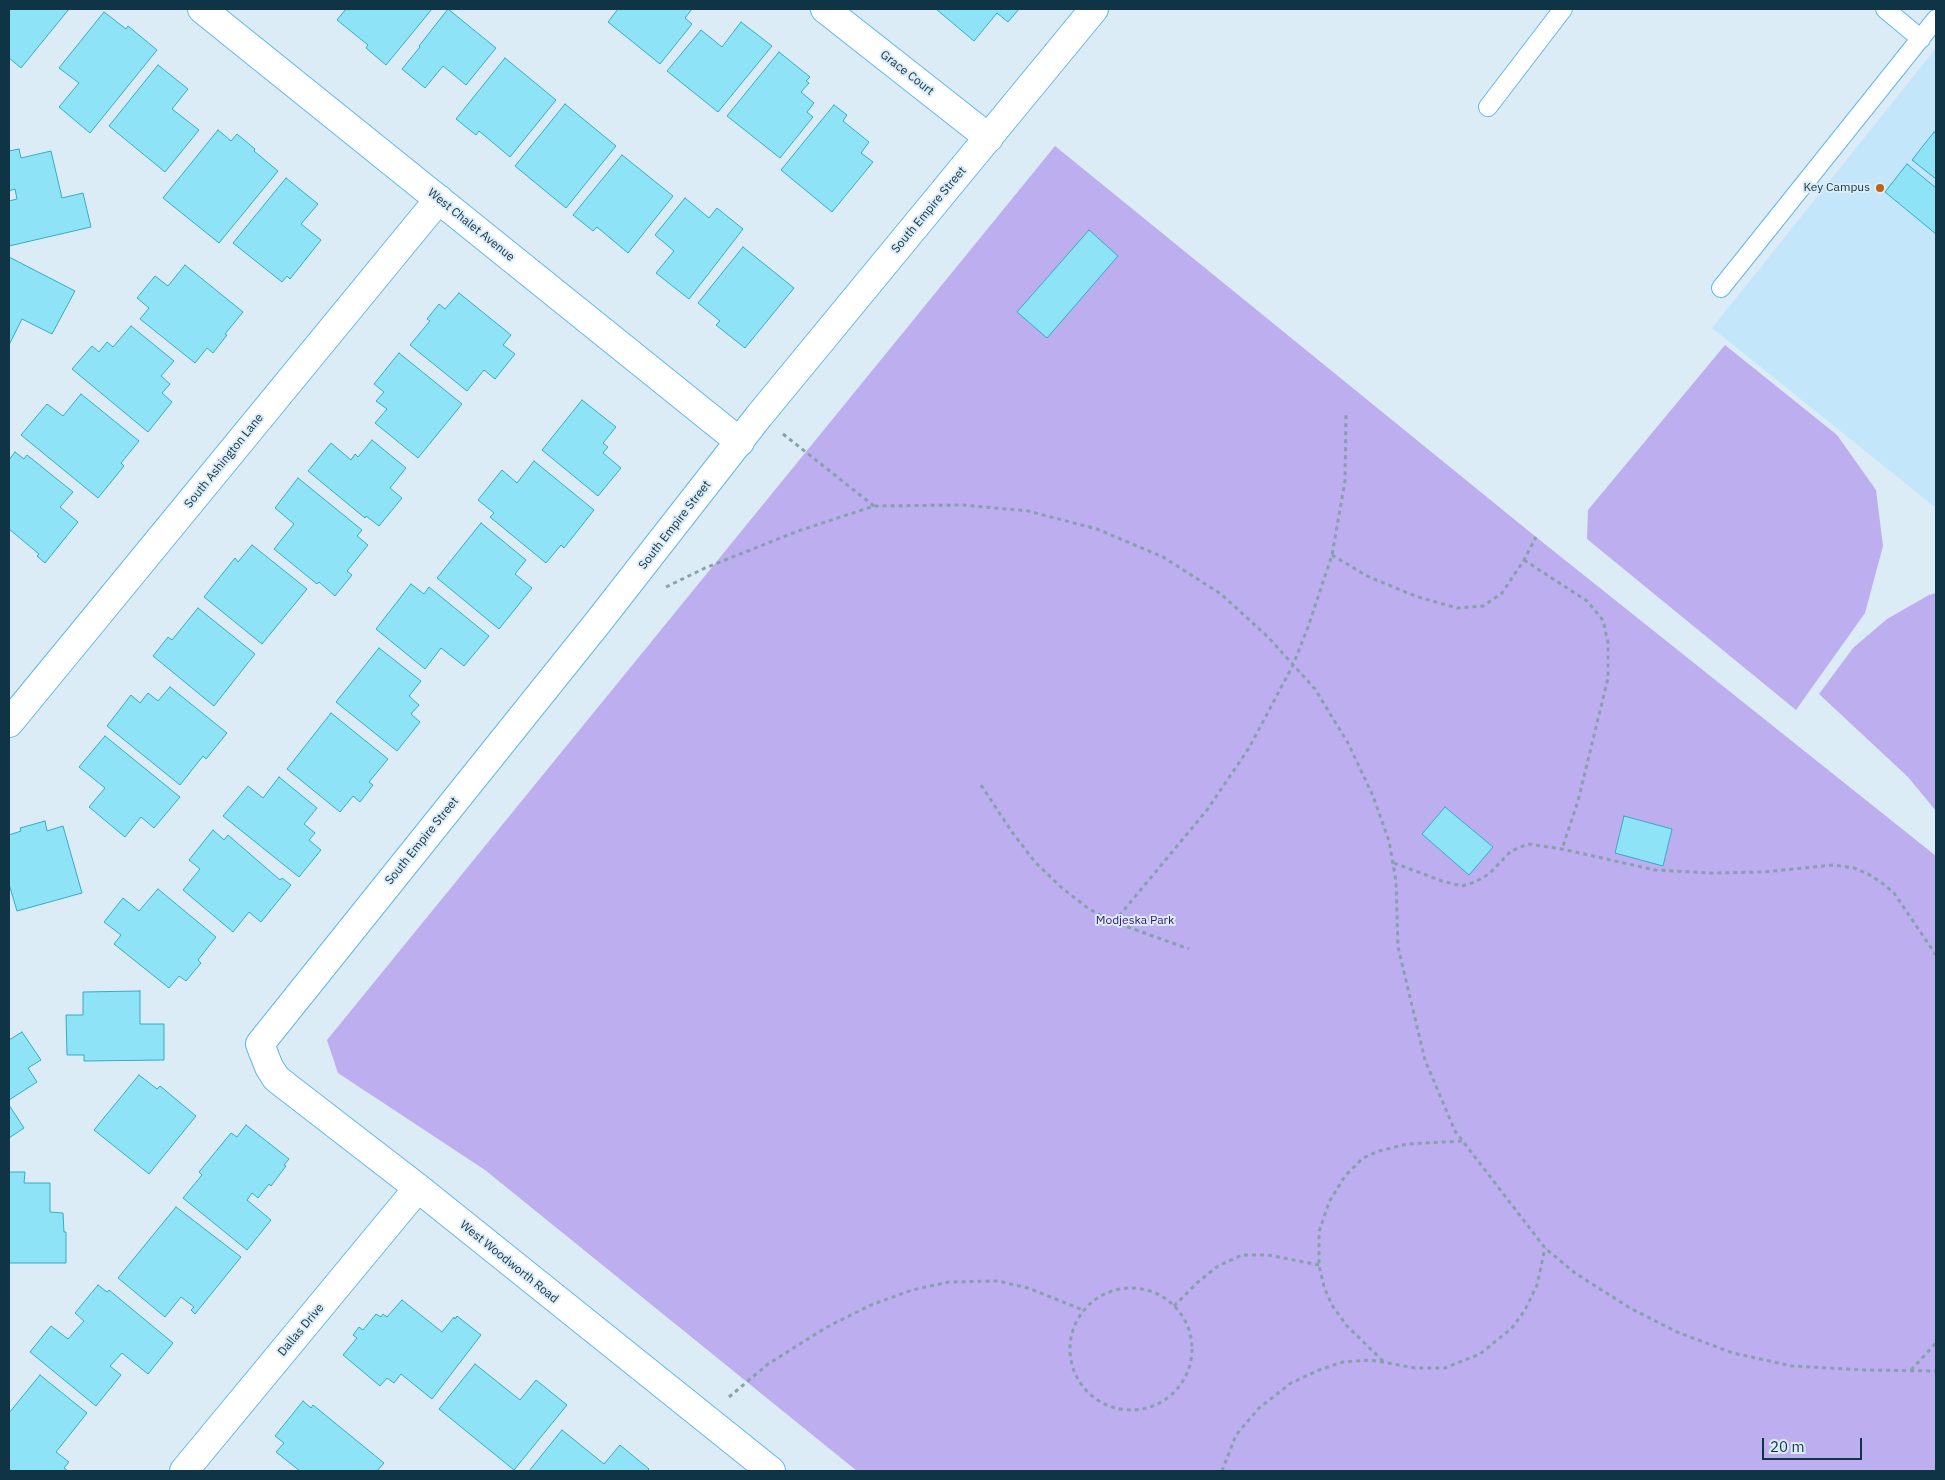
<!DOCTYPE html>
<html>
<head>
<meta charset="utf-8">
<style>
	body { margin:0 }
	#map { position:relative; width:1945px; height:1480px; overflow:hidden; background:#dcecf6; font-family:"IBM Plex Sans",sans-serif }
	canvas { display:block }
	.frame { position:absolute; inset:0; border:10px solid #0e3446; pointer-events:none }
	.scale { position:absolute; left:1762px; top:1438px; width:100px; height:22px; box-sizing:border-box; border:2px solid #0e3446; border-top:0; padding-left:6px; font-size:15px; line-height:18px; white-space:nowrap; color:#0e3446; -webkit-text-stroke:4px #dcecf6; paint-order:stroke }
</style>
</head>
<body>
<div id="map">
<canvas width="1945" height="1480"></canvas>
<div class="frame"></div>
<div class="scale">20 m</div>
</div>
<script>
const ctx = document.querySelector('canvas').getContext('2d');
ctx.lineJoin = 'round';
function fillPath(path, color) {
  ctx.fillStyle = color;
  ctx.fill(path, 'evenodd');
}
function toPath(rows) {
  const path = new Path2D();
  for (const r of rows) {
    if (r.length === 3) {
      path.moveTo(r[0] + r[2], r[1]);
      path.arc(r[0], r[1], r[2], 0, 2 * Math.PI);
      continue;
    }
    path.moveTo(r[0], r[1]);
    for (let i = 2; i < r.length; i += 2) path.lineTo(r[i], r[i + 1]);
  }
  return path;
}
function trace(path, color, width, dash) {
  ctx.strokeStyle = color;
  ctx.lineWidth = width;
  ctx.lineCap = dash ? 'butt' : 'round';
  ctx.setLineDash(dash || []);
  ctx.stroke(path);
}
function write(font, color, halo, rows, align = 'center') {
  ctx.font = font + ' "IBM Plex Sans",sans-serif';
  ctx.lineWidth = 4;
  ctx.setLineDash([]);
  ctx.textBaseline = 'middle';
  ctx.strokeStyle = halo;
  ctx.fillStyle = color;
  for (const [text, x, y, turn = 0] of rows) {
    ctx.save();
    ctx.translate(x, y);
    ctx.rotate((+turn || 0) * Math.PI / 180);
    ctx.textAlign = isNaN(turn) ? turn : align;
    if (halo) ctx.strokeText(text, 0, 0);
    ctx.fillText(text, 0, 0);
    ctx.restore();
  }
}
const built = toPath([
	[1936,48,1936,508,1712,328]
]);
const green = toPath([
	[1055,146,1536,537,1936,856,1936,1471,857,1471,485,1170,338,1073,327,1040],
	[1725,345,1837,435,1876,490,1883,546,1865,613,1796,710,1587,539,1588,510],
	[1936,593,1936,811,1908,777,1819,694,1853,648,1887,619,1929,595]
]);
const building = toPath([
	[9,9,69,9,21,68,9,58,9,9],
	[346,9,432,9,386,65,366,48,368,45,337,20,346,9],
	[448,9,496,48,466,85,443,66,425,88,402,69,420,47,419,46,448,9],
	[618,9,692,9,685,18,692,24,660,64,608,22,618,9],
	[936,9,1019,9,1008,22,997,13,974,41,936,9],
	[104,12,126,29,128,26,157,50,90,133,59,107,79,83,59,68,104,12],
	[741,22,772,46,718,112,667,71,701,30,722,47,741,22],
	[779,52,810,77,806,81,809,83,801,92,814,103,807,112,813,117,780,158,727,116,779,52],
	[505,58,556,100,510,157,479,131,476,135,456,119,505,58],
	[158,65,188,89,172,109,199,130,165,172,109,126,158,65],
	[565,104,616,146,566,208,515,166,565,104],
	[834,105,847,115,843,121,869,142,861,153,873,162,832,212,781,170,834,105],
	[218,130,231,141,237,134,255,149,254,151,278,171,219,243,163,198,218,130],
	[1934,132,1936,133,1936,179,1912,160,1934,132],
	[19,149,21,158,51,151,62,198,83,193,91,227,9,246,9,201,17,199,15,189,9,191,9,151,19,149],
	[622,155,673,196,628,253,597,227,593,231,573,215,622,155],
	[1907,164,1936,188,1936,234,1885,192,1907,164],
	[286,178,318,204,301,224,321,240,290,279,287,276,282,282,233,243,286,178],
	[685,198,709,218,717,208,743,229,689,299,656,273,674,251,655,235,685,198],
	[1089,230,1118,256,1047,338,1017,312,1089,230],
	[743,247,794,288,745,348,716,325,720,321,698,303,743,247],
	[9,257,75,291,52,334,22,319,9,345,9,257],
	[185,265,243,312,225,334,227,335,213,353,207,348,195,363,140,319,149,308,137,298,155,276,168,286,185,265],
	[459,293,511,335,503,345,515,354,495,379,484,370,467,391,410,345,430,321,427,319,439,304,445,309,459,293],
	[131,326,174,361,161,376,170,384,162,393,172,402,148,432,72,369,92,346,99,352,107,342,113,347,131,326],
	[399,353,462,404,418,458,375,423,387,409,376,401,384,392,374,384,399,353],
	[81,394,139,441,121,463,124,466,98,498,21,435,47,404,63,416,81,394],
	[582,400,616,427,603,443,608,447,603,453,621,468,598,496,542,450,582,400],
	[372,440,406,468,390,488,402,498,379,526,366,516,365,518,308,471,331,443,351,460,355,454,358,457,372,440],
	[15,452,24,459,27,455,73,492,60,507,78,522,45,563,37,556,39,554,9,529,9,460,15,452],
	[534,461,594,510,564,548,561,545,546,563,490,517,494,513,478,500,502,470,517,483,534,461],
	[298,478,362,530,357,536,368,545,347,571,352,575,335,596,319,582,317,584,274,549,294,524,275,508,298,478],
	[481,523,526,560,515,574,532,588,499,629,437,578,481,523],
	[252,545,307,589,262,644,204,597,235,558,238,562,252,545],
	[411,584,424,594,429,587,489,636,464,666,441,648,425,669,376,629,411,584],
	[198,608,255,654,214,706,153,656,168,637,172,640,198,608],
	[379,648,421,681,409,696,419,705,411,714,420,722,397,751,336,702,379,648],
	[170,687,227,733,206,759,203,756,180,785,107,726,131,695,140,703,148,693,158,701,170,687],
	[331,713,388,759,369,782,373,785,360,802,353,796,340,812,287,769,331,713],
	[105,736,180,797,154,828,141,817,125,837,89,807,105,788,79,767,105,736],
	[279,777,317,808,304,824,315,833,309,840,321,850,299,877,223,816,248,786,263,798,279,777],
	[1445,807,1493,847,1469,875,1422,834,1445,807],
	[1624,816,1672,829,1663,866,1615,853,1624,816],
	[45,821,47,831,63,826,82,893,17,911,9,884,9,835,21,831,20,828,45,821],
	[213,830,224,840,228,835,280,880,282,878,291,885,261,922,249,912,233,932,183,890,200,869,189,860,213,830],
	[158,889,216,937,198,960,201,963,186,981,179,976,169,988,114,944,121,935,104,922,123,898,139,911,158,889],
	[140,991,140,1024,164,1024,164,1060,84,1061,84,1055,67,1055,66,1015,83,1015,83,992,140,991],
	[22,1032,41,1060,28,1068,37,1082,9,1100,9,1040,22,1032],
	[139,1075,157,1089,160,1086,196,1116,149,1174,94,1130,139,1075],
	[9,1105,24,1128,9,1138,9,1105],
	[246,1125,289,1159,284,1165,286,1166,271,1186,269,1184,258,1198,252,1193,247,1200,271,1220,247,1250,183,1198,202,1175,199,1172,231,1133,237,1137,246,1125],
	[9,1172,25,1172,24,1183,50,1183,50,1212,63,1213,64,1232,66,1232,66,1263,9,1263,9,1172],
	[176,1207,241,1257,195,1314,191,1310,194,1307,181,1297,165,1317,118,1278,176,1207],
	[98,1285,107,1292,109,1290,173,1343,148,1374,122,1353,110,1366,121,1375,96,1406,30,1352,51,1326,68,1339,84,1321,75,1313,98,1285],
	[402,1300,442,1332,454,1317,455,1319,457,1316,481,1335,432,1399,401,1374,394,1383,387,1378,380,1386,343,1355,357,1338,353,1335,359,1327,363,1330,376,1314,381,1317,383,1314,387,1317,402,1300],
	[475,1364,520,1400,536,1380,567,1405,514,1470,439,1409,475,1364],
	[40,1375,87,1413,56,1452,69,1462,64,1468,68,1471,9,1471,9,1413,40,1375],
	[303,1401,311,1408,313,1405,384,1463,377,1471,300,1471,276,1452,284,1443,275,1436,303,1401],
	[562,1430,604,1464,620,1445,649,1469,647,1471,529,1471,562,1430]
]);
const path = toPath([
	[783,434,874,506],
	[1332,555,1367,576,1415,596,1457,608,1483,606,1502,593,1524,560,1536,537],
	[1524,560,1587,601,1603,620,1608,643,1608,678,1578,801,1562,849],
	[666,587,705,568,798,531,874,506,963,505,1028,511,1097,529,1163,557,1221,594,1268,637,1315,689,1348,743,1373,796,1389,841,1396,881,1398,947,1425,1060,1455,1131,1545,1248,1575,1273,1630,1308,1677,1332,1733,1353,1792,1366,1865,1370,1936,1371],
	[981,785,1012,832,1035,862,1062,888,1089,909,1114,922,1189,949],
	[1394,863,1442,881,1462,886,1475,882,1489,874,1511,851,1528,844,1562,849,1655,870,1711,873,1764,872,1833,865,1854,868,1868,874,1882,883,1894,893,1936,955],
	[1114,922,1207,810,1249,748,1293,665,1308,627,1332,555,1345,481,1346,412],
	[1131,1349,61],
	[1174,1306,1198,1282,1218,1266,1242,1255,1268,1255,1319,1265],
	[1383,1361,1347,1326,1332,1305,1324,1287,1319,1265,1319,1232,1329,1202,1345,1176,1363,1158,1379,1151,1407,1144,1462,1141],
	[1911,1370,1936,1343],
	[729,1397,768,1364,827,1327,871,1305,912,1290,949,1282,998,1281,1028,1288,1083,1310],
	[1222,1471,1236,1435,1259,1408,1291,1383,1319,1370,1343,1362,1371,1360,1415,1368,1445,1368,1480,1354,1512,1328,1525,1310,1537,1285,1545,1248]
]);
const lane = toPath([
	[1885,9,1921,39],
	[1488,107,1563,9],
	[1721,288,1936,19]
]);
const street = toPath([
	[202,9,740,442],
	[825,9,989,138],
	[9,723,439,199],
	[184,1471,418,1188],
	[771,1471,418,1188,286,1086,276,1078,269,1067,260,1044,599,621,759,416,1094,9]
]);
const markers = [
	[1880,188,5,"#bf6310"]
];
const streetNames = [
	["Grace Court",907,73,38],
	["South Empire Street",929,210,-50],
	["West Chalet Avenue",471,225,39],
	["South Ashington Lane",224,461,-51],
	["South Empire Street",675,525,-52],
	["South Empire Street",422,841,-51],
	["West Woodworth Road",509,1262,39],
	["Dallas Drive",301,1330,-50]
];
const poiNames = [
	["Key Campus",1870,188]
];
const parkNames = [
	["Modjeska Park",1135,921]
];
fillPath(built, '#c3e6fb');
fillPath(green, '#bdaeef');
fillPath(building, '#8fe3f7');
trace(building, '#34acc4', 1);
trace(lane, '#62b8e7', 20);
trace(street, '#62b8e7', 30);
trace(path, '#87a0ad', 3, [4, 4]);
trace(lane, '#fff', 18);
trace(street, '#fff', 28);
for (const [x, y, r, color] of markers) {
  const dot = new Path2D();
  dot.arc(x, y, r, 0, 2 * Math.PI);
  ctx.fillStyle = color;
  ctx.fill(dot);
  trace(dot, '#dcecf6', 2);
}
write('12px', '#0e3446', '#dcecf6', streetNames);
write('12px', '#0e3446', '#dcecf6', poiNames, 'right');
write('12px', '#36146b', '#dcecf6', parkNames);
</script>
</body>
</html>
